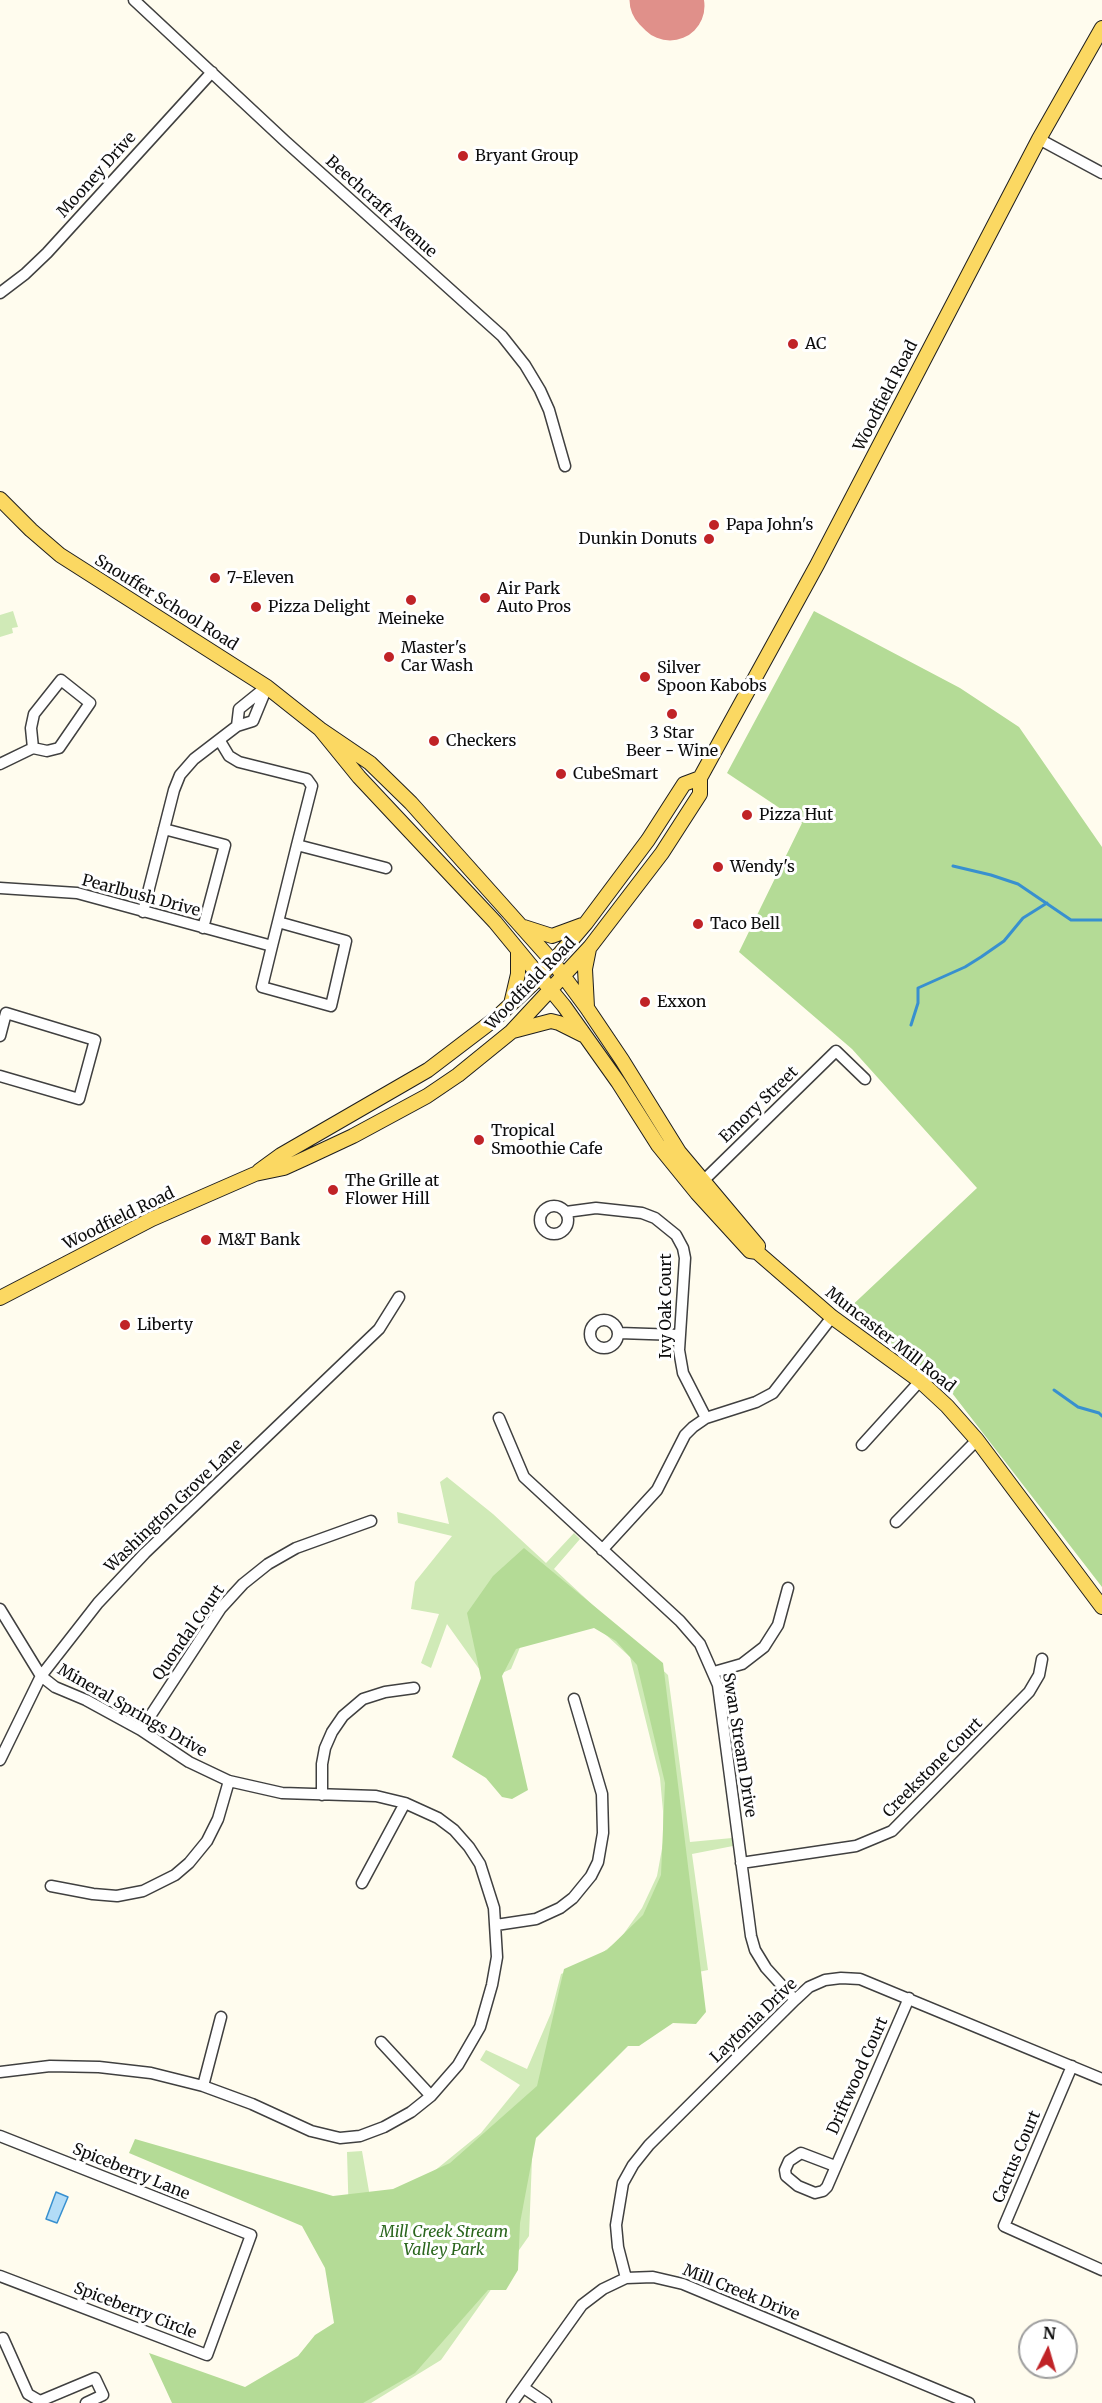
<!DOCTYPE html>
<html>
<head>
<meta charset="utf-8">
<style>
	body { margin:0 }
	#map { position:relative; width:1102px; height:2403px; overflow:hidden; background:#fffcee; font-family:Merriweather,serif }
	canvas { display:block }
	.north { position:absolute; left:1018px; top:2319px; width:60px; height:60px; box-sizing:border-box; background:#fff; border:2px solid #9e9e9e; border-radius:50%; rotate:5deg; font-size:16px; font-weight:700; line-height:24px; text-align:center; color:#0d0d0d }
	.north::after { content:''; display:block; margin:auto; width:21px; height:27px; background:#c02327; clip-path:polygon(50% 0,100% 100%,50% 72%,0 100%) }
</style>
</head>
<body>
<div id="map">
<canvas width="1102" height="2403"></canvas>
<div class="north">N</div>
</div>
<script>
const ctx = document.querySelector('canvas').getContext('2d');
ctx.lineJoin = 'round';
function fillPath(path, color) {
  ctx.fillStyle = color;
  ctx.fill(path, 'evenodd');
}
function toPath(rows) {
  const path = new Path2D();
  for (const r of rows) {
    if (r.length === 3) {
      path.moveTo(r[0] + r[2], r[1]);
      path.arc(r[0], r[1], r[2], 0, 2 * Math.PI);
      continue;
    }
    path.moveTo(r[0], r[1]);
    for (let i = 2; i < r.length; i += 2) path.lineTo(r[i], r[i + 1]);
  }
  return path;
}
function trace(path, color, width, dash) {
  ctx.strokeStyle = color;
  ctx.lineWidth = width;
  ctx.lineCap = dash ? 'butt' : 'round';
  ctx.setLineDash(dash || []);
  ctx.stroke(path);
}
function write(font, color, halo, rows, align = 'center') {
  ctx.font = font + ' Merriweather,serif';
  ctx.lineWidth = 6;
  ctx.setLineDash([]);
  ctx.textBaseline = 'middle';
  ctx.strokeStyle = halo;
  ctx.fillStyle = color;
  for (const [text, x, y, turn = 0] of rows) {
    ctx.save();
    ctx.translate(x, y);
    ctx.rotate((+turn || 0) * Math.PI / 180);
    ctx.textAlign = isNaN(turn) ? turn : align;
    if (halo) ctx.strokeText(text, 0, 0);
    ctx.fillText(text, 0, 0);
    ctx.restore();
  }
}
const green = toPath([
	[13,611,18,627,12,628,13,633,0,637,0,615],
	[447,1477,493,1514,546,1563,574,1533,580,1539,554,1569,668,1675,690,1842,732,1838,733,1846,692,1854,708,1970,694,1973,533,2133,529,2236,441,2360,371,2403,187,2403,267,2399,385,2270,350,2256,347,2152,362,2151,370,2197,404,2187,433,2172,481,2133,520,2085,480,2060,486,2050,527,2069,551,2013,561,1974,593,1960,620,1939,642,1908,657,1876,663,1843,663,1811,660,1778,630,1657,593,1623,521,1645,511,1669,487,1680,447,1624,431,1668,421,1663,439,1614,411,1609,415,1582,452,1536,398,1523,397,1512,449,1524,440,1482]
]);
const forest = toPath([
	[814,611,960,688,1019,727,1102,847,1102,1587,952,1393,845,1312,977,1188,852,1049,739,952,802,823,727,773],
	[524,1548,663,1663,706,2012,696,2024,673,2023,639,2046,628,2046,536,2138,520,2223,518,2270,506,2290,488,2290,415,2373,363,2403,172,2403,149,2353,245,2387,298,2356,315,2335,334,2323,325,2268,302,2226,129,2153,135,2139,333,2196,393,2189,450,2163,537,2086,564,1969,607,1950,643,1915,661,1875,665,1783,637,1665,616,1641,594,1628,516,1649,502,1676,528,1790,512,1799,502,1797,486,1778,452,1757,481,1678,467,1613,493,1576]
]);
const water = toPath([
	[56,2192,68,2197,57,2223,46,2219,56,2192]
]);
const stream = toPath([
	[953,866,991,875,1018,884,1071,920,1102,920],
	[911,1025,918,1003,918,988,965,967,981,957,1004,941,1023,918,1047,903],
	[1054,1390,1078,1407,1099,1413,1102,1416]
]);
const runway = toPath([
	[664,0,670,6]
]);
const minor = toPath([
	[134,0,285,141,502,336,525,365,540,390,549,410,565,466],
	[1039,139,1102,173],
	[0,293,25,274,47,253,212,72],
	[237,726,239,709,265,688],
	[220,741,229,756,239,762,307,779,312,786,297,845,278,922,272,946,262,987,331,1006,346,941,278,922],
	[0,764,33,748,47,751,59,748,90,703,61,680,34,714,31,728,33,748],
	[164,829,225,845,203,928],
	[297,845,386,868],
	[0,888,77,893,272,946],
	[143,912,174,790,180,775,194,759,237,726,253,721,267,687],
	[0,1036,6,1013,95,1040,79,1099,0,1076],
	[702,1182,836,1051,865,1079],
	[554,1220,14],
	[566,1212,596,1208,642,1213,655,1218,676,1235,683,1248,685,1258,679,1350,683,1373,706,1418],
	[604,1334,14],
	[619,1333,679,1335],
	[499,1418,524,1477,680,1621,700,1644,718,1685,751,1936,755,1950,766,1968,795,2000],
	[862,1445,920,1381],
	[896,1522,977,1440],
	[602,1550,657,1490,685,1435,693,1427,706,1418,756,1402,773,1393,832,1317],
	[0,1609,41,1676,55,1687,86,1700,141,1730,189,1762,229,1781,282,1793,376,1796,405,1803,438,1818,454,1830,469,1847,480,1864,494,1908,497,1957,492,1985,480,2027,458,2065,431,2096,411,2112,384,2127,360,2136,340,2138,311,2131,252,2104,203,2086,151,2073,99,2067,50,2066,0,2072],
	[714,1672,742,1664,764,1647,778,1625,788,1588],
	[141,1730,221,1608,243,1584,268,1564,296,1548,371,1521],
	[0,1760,41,1676,98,1603,145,1553,379,1329,399,1297],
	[322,1795,322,1764,325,1748,332,1732,343,1716,363,1699,385,1692,414,1688],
	[741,1863,856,1846,892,1831,1029,1692,1039,1675,1042,1659],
	[362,1883,405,1803],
	[51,1886,93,1894,117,1896,143,1891,175,1875,189,1863,207,1841,218,1819,229,1781],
	[496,1925,536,1919,560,1908,573,1898,591,1876,598,1862,603,1833,602,1794,574,1699],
	[381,2042,431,2096],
	[1072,2066,1004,2226,1102,2270],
	[203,2086,221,2017],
	[0,2136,251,2235,207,2355,0,2276],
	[835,2166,801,2153,789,2161,785,2170,786,2176,798,2186,815,2193,823,2191,827,2187,909,1998],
	[626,2278,618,2247,616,2225,623,2183,633,2165,649,2145,795,2000,809,1987,825,1980,841,1978,860,1979,1102,2079],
	[0,2339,3,2338,28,2394,40,2401,95,2378,103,2395,86,2403],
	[524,2388,546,2403],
	[512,2403,582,2305,603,2289,626,2278,653,2277,683,2284,969,2403]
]);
const major = toPath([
	[0,499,31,530,60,555,267,687,320,729,370,763,411,803,553,962,587,1008,622,1060,679,1152,758,1246,757,1252],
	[320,729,359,777,495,922,564,1006,618,1082,658,1145,697,1193,750,1251,757,1252,832,1317,920,1381,947,1406,977,1440,1102,1607],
	[524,927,552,936,582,925],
	[511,1004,518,974,518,951],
	[587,1007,585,969,589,949],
	[513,1031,551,1021,559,1023,583,1035],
	[259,1171,281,1155,428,1070,495,1019,540,977,586,923,648,840,684,784,700,778],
	[0,1298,152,1219,255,1174,284,1168,306,1158,353,1136,427,1096,458,1075,511,1032,590,947,662,853,700,794,700,778,817,565,1039,139,1102,28]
]);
const markers = [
	[463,156,6,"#c02327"],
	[793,344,6,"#c02327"],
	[714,525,6,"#c02327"],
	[709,539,6,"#c02327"],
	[215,578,6,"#c02327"],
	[485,598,6,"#c02327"],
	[411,600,6,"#c02327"],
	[256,607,6,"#c02327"],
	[389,657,6,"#c02327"],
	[645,677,6,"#c02327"],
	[672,714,6,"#c02327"],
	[434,741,6,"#c02327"],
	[561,774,6,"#c02327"],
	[747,815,6,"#c02327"],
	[718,867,6,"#c02327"],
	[698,924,6,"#c02327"],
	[645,1002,6,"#c02327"],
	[479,1140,6,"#c02327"],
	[333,1190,6,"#c02327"],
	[206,1240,6,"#c02327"],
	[125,1325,6,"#c02327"]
];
const poiNames = [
	["Bryant Group",475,156],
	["AC",805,344],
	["Papa John's",726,525],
	["Dunkin Donuts",697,539,"right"],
	["7-Eleven",227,578],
	["Air Park",497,589],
	["Auto Pros",497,607],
	["Pizza Delight",268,607],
	["Meineke",411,619,"center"],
	["Master's",401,648],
	["Car Wash",401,666],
	["Silver",657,668],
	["Spoon Kabobs",657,686],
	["3 Star",672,733,"center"],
	["Beer - Wine",672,751,"center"],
	["Checkers",446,741],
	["CubeSmart",573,774],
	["Pizza Hut",759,815],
	["Wendy's",730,867],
	["Taco Bell",710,924],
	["Exxon",657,1002],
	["Tropical",491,1131],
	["Smoothie Cafe",491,1149],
	["The Grille at",345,1181],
	["Flower Hill",345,1199],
	["M&T Bank",218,1240],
	["Liberty",137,1325]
];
const streetNames = [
	["Mooney Drive",97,175,-48],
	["Beechcraft Avenue",381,207,42],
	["Woodfield Road",886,396,-63],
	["Snouffer School Road",166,603,32],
	["Pearlbush Drive",141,896,15],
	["Woodfield Road",531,984,-46],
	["Emory Street",759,1105,-44],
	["Woodfield Road",119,1219,-26],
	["Ivy Oak Court",666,1306,-90],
	["Muncaster Mill Road",890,1340,38],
	["Washington Grove Lane",174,1506,-44],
	["Quondal Court",189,1633,-55],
	["Mineral Springs Drive",132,1711,30],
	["Swan Stream Drive",739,1745,81],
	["Creekstone Court",933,1768,-45],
	["Laytonia Drive",754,2021,-44],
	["Driftwood Court",858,2076,-66],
	["Cactus Court",1017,2157,-67],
	["Spiceberry Lane",131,2172,22],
	["Mill Creek Drive",741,2293,22],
	["Spiceberry Circle",135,2311,21]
];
const parkNames = [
	["Mill Creek Stream",444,2232],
	["Valley Park",444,2250]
];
fillPath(green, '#d0eab7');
fillPath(forest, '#b4db96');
fillPath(water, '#b2dcf7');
trace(water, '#3890cf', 1.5);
trace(stream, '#3890cf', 3);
trace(runway, '#e0908a', 69);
trace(minor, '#404040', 13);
trace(major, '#1e1e1e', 16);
trace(minor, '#fff', 10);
trace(major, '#fbd862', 14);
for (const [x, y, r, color] of markers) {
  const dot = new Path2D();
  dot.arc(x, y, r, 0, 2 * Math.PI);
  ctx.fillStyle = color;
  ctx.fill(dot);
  trace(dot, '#fff', 2);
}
write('16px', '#0d0d0d', '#fff', poiNames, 'left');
write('16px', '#0d0d0d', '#fff', streetNames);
write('italic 16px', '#2a661d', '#fff', parkNames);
</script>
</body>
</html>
